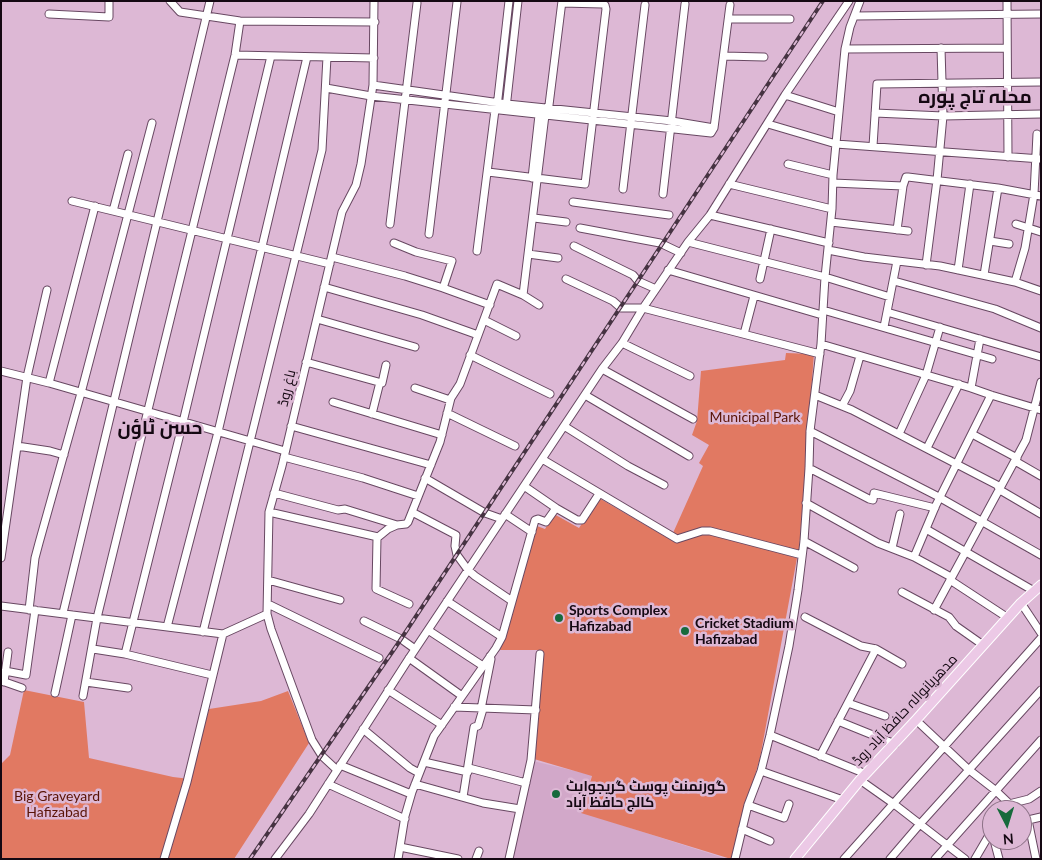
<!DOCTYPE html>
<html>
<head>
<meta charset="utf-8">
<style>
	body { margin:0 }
	#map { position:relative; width:1042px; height:860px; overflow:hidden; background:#ddb8d5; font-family:Lato,sans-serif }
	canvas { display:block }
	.frame { position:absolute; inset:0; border:2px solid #140812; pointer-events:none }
	.north { position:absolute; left:982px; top:800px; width:50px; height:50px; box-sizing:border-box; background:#ddb8d5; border:1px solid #8d7287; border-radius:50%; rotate:175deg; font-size:14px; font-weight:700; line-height:20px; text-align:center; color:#140812 }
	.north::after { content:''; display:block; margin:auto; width:18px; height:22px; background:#176a3c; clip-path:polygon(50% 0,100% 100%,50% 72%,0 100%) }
</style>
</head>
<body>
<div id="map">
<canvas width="1042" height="860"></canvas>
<div class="frame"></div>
<div class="north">N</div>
</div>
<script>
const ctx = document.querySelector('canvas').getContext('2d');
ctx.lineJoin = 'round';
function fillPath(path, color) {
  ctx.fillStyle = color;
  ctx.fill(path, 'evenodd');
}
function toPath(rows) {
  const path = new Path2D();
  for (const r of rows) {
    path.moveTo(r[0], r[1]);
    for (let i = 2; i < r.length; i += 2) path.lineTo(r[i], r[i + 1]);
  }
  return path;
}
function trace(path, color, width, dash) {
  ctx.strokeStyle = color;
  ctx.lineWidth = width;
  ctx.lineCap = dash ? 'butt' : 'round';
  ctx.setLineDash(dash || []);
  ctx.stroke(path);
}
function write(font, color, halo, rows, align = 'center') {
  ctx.font = font + ' Lato,Cairo,sans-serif';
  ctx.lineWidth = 5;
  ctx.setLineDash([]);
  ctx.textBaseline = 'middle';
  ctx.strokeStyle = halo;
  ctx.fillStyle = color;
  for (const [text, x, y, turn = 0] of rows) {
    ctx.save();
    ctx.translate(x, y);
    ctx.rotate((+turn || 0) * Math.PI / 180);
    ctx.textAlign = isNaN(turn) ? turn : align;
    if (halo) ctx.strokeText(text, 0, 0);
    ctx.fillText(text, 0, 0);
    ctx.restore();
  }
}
const built = toPath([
	[533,761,592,775,581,812,727,859,512,859]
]);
const green = toPath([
	[786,353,814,354,799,551,702,527,677,535,673,533,703,466,699,463,709,445,692,435,697,421,701,371,785,360],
	[599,498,676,543,696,535,717,534,797,558,760,758,731,859,581,813,592,776,534,759,542,650,500,650,537,526,545,529,554,514,579,528],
	[24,690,84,702,89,758,173,777,190,779,209,709,261,701,288,691,309,743,234,859,1,859,1,764,10,755]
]);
const minor = toPath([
	[170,1,180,12,240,21,375,22],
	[1007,1,1008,157],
	[49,14,109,17,109,1],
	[855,16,1041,14],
	[729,19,790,19],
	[845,49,1007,48],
	[235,55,374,58],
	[724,56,764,57],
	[373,85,507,104,672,121,714,128],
	[326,88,371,96,711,133,714,128,730,5],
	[785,95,839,112],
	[497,107,509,1],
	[506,108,518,1],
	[548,113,562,1],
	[875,113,943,116,1041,114],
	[768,124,836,144,1041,159],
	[873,146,877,84,1041,82],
	[788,164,833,175],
	[488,172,585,184,606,9,605,5,602,4,562,3],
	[532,178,539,115],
	[833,183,903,186,906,177,908,177,998,188,1041,196],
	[729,184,832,209],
	[623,189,645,5],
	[663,194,685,4],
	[72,201,330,264],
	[573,202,669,215],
	[113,211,128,154],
	[710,215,829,243],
	[534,218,566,222],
	[831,222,908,231],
	[390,224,417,3],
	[1016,224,1041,232],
	[580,228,660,243,681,253],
	[897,230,903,186],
	[429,234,457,2],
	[990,241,1009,244],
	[688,242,825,277,890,297],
	[394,243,416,252,452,261,443,288],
	[574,246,633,275,638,281,656,289],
	[828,250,864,257,940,266,1015,282,1041,291],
	[477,251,495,110],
	[528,254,558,258],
	[332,257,405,276,443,288,490,305],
	[926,265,937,180,943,116,941,48],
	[668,270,822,315],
	[958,270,970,184],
	[984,275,998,188],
	[566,279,613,301,621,308,643,308,820,354],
	[760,279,771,229],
	[894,281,995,309,1041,328],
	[1015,282,1025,248,1034,194,1037,134],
	[324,287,422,315,478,335],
	[523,295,545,115],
	[823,310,992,359],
	[887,312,1041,357],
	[317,319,415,347],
	[484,320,516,336],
	[884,327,897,261],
	[744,334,754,296],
	[622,343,690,376],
	[821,344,971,388,991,395,1041,410],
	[470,355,550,394],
	[306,362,382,383,386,365],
	[602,369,693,419],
	[1,371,49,383,285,451],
	[49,383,95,206],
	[415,388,450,400],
	[971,388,980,339],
	[585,395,689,456],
	[815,395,852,410,997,485,1000,490,1041,514],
	[333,402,442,435],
	[842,406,850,391,860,356],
	[447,413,515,446],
	[372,414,380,382],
	[291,426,431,465],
	[564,426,628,466,664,485],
	[810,431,937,496,1041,555],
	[899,434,926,375,940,327],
	[972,434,1017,458],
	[17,446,50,451,64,455],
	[927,448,959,384],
	[284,457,363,478,418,496],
	[542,459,677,539,702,531,710,531,802,555],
	[1015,461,1041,476],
	[809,468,869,499,873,500,874,493,935,508],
	[425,478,485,513,502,519],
	[524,486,556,508],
	[274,493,338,510,345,509,397,525],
	[806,503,878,543,914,557,951,577],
	[269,512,378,537],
	[412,512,456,535,455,546,457,555,468,570,475,576,512,601],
	[505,514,532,532],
	[926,529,1034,591],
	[804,541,854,568],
	[892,548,900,514],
	[914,557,936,505,991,395],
	[1,558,27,377,47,290],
	[268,580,340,600],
	[950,580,1008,618],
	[902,592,949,617,956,626,983,645],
	[447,601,502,637],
	[1021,603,1041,633],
	[268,604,379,658],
	[409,604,376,589,377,538,388,529,397,525,406,524,408,522,440,442,451,398,460,384,497,284,523,295,539,305],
	[1,606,223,634,267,614],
	[29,610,35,558,39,543,81,393,152,123],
	[934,610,1026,440,1041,382],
	[63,613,210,1],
	[805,617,861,646,876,649,902,664],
	[364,621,401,639,415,649],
	[167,627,218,432,307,57],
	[428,630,483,666],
	[203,632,322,150,327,57],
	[93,649,125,654,212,675],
	[125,654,183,422,271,56],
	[409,658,462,696],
	[5,671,26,675,35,610],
	[2,681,22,688],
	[4,682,8,652],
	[86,682,128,688],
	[388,690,442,725],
	[55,693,72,615],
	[83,696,97,618,235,55,240,21],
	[848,703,885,716],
	[454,707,536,710],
	[481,709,491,659,490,656],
	[916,720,968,769,995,790,1016,810],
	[838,721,895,744],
	[363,729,410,768,419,773],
	[770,735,866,774],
	[820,756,876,649],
	[424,762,468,772],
	[340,765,411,794],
	[469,768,526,783],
	[337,770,322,756,312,740,271,629,267,614,269,512,282,466,342,212,356,185,361,164,373,85,374,1],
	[761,771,843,800],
	[860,780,894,804,965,859],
	[328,784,405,819],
	[415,784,483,803,520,809],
	[463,797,474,727,478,726,483,709],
	[748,805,784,818,789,804],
	[1005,810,1009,804,1029,799,1041,791],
	[1022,815,1028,820,1036,859],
	[1028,820,1041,817],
	[742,829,770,841],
	[994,840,999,859],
	[400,847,458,859],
	[164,859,187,782,223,634],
	[275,859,309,814,408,660,602,369,622,343,643,308,688,242,710,215,785,95,849,1],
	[398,859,405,816,412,792,434,736,496,648,502,637,535,520,538,519,546,522,556,508,577,520,582,520,599,494],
	[476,859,479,851],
	[509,859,531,760,540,654],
	[735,859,748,805,761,771,770,735,789,646,798,590,804,541,809,468,810,431,821,344,825,277,832,209,833,175,845,49,850,27,860,1],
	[844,859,1041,638],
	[890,859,920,824,1041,690],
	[935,859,1041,740],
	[975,859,992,830]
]);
const major = toPath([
	[795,859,860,780,916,720,1021,603,1041,585]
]);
const rail = toPath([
	[250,859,397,645,823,1]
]);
const markers = [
	[559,618,5,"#176a3c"],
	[685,631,5,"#176a3c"],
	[556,794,5,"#176a3c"]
];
const streetNames = [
	["باغ روڈ",287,388,-77],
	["مدھریانوالہ حافظ آباد روڈ",905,710,-47]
];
const parkNames = [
	["Municipal Park",755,417],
	["Big Graveyard",57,796],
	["Hafizabad",57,812]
];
const poiNames = [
	["Sports Complex",569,610],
	["Hafizabad",569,626],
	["Cricket Stadium",695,623],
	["Hafizabad",695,639],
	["گورنمنٹ پوسٹ گریجوایٹ",566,786],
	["کالج حافظ آباد",566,802]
];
const districtNames = [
	["محلہ تاج پورہ",975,97],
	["حسن ٹاؤن",160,428]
];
fillPath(built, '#d2a8c9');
fillPath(green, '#e17962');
trace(minor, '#684862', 9);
trace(major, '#fff', 11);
trace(minor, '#fff', 7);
trace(major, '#ecc9e6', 9);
trace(rail, '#463342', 4);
trace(rail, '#ddb8d5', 2, [5.5]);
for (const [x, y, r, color] of markers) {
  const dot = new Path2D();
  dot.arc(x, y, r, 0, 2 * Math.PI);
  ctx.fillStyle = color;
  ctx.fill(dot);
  trace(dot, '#ddb8d5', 2);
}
write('14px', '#140812', '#ddb8d5', streetNames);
write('14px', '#591305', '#ddb8d5', parkNames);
write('bold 14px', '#140812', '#ddb8d5', poiNames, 'left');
write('bold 19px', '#140812', '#ddb8d5', districtNames);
</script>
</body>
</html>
